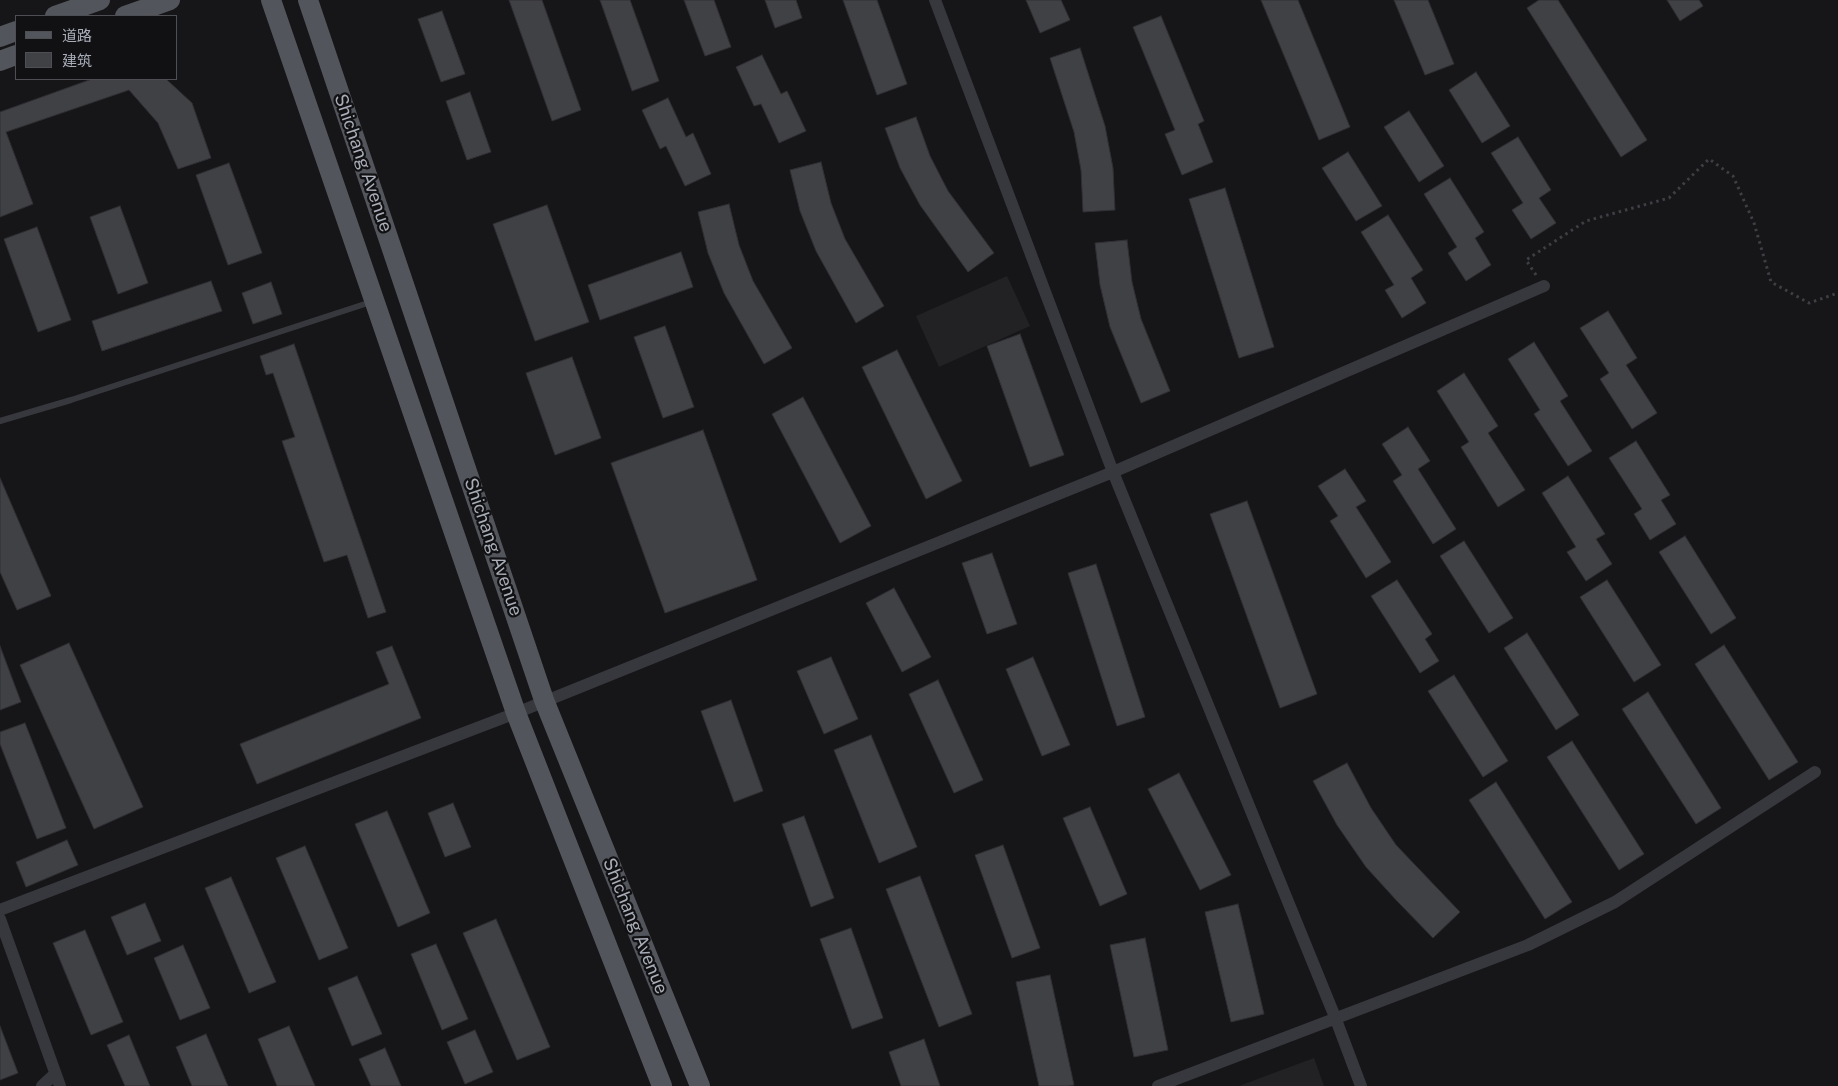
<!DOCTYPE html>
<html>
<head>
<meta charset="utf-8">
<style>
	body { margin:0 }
	#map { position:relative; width:1838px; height:1086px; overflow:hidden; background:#161618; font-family:"Public Sans","Noto Sans SC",sans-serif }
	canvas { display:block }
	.legend { position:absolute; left:15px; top:15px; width:162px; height:65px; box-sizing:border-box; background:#111113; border:1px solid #4d4f55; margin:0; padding:6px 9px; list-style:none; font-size:15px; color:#a8adb8 }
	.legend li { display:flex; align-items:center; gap:10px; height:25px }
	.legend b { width:25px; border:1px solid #4d4f55 }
</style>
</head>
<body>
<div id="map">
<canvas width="1838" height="1086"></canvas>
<ul class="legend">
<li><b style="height:6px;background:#53555c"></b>道路</li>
<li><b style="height:14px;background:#404145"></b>建筑</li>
</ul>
</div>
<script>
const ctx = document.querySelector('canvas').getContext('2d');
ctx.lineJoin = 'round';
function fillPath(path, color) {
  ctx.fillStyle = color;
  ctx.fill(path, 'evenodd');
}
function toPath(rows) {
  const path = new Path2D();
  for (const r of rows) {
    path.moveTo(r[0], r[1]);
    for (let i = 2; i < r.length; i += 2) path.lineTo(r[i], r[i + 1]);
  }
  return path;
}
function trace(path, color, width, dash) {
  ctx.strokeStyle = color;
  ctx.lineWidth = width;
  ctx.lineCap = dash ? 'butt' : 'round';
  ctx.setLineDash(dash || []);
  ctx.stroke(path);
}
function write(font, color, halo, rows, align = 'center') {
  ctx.font = font + ' "Public Sans",sans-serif';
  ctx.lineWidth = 4.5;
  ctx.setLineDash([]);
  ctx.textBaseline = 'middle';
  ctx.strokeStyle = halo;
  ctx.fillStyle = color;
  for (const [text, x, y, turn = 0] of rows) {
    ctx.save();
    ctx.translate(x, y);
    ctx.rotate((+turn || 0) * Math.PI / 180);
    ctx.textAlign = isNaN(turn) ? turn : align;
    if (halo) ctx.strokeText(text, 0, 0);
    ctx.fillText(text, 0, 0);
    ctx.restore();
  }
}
const built = toPath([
	[1007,276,1030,326,939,367,916,316],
	[1314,1058,1324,1086,1239,1086,1279,1071]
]);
const building = toPath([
	[509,0,542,0,581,110,552,121,509,0],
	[600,0,630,0,659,81,632,91,600,0],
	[684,0,714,0,731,47,705,56,684,0],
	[765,0,796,0,802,18,775,28,765,0],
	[843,0,877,0,907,84,877,95,843,0],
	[1026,0,1061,0,1070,20,1040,33,1026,0],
	[1261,0,1298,0,1350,127,1319,140,1261,0],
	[1394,0,1428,0,1454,64,1425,75,1394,0],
	[1539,0,1558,0,1647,140,1621,157,1527,8,1539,0],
	[1667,0,1699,0,1703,6,1680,21,1667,0],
	[442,11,465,74,441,82,418,19,442,11],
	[1161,16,1204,121,1198,124,1213,162,1182,175,1165,134,1175,130,1133,27,1161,16],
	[1080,48,1105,126,1113,168,1115,210,1083,212,1081,170,1074,132,1050,58,1080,48],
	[762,55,781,94,787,91,806,131,779,143,761,104,754,106,736,67,762,55],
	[1476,72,1510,126,1482,143,1449,90,1476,72],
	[92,79,166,79,192,103,211,158,178,169,158,123,129,90,6,132,33,204,0,217,0,112,92,79],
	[470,92,491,152,467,160,446,101,470,92],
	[668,98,686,137,693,133,711,174,685,186,666,146,660,149,642,110,668,98],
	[1409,111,1444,166,1419,182,1384,127,1409,111],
	[916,117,930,156,948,191,994,253,968,272,920,205,900,168,885,128,916,117],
	[1518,137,1551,190,1539,198,1556,223,1531,239,1512,210,1523,203,1491,153,1518,137],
	[1348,152,1382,206,1356,221,1322,168,1348,152],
	[821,162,831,203,845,239,884,306,856,323,816,251,800,211,790,170,821,162],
	[229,163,262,253,228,265,196,175,229,163],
	[1450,178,1484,232,1475,238,1491,265,1466,281,1448,253,1457,247,1424,194,1450,178],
	[1225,188,1274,347,1239,358,1189,199,1225,188],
	[729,204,739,245,753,281,792,348,764,364,724,293,708,253,698,212,729,204],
	[547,205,589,322,535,341,493,224,547,205],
	[120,206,148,283,118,294,90,217,120,206],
	[1388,215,1423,270,1411,278,1426,303,1402,318,1385,290,1394,285,1361,232,1388,215],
	[37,227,71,320,38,332,4,239,37,227],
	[1127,240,1132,282,1141,319,1170,391,1141,403,1110,327,1100,285,1095,243,1127,240],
	[681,252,693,287,600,320,588,285,681,252],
	[211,281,222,311,102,351,92,321,211,281],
	[271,282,282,314,253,324,242,293,271,282],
	[1608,311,1637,358,1626,365,1657,413,1632,429,1600,379,1609,373,1580,328,1608,311],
	[665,326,694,407,663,418,634,337,665,326],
	[1020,334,1064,455,1030,467,987,346,1020,334],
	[1534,342,1568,396,1560,401,1592,451,1568,466,1534,414,1540,410,1508,359,1534,342],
	[294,344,386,612,368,618,347,555,324,562,282,441,295,437,273,373,266,375,260,356,294,344],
	[897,350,962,481,926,499,862,367,897,350],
	[572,357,601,438,555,455,526,373,572,357],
	[1464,373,1498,426,1488,433,1525,490,1498,507,1461,447,1469,442,1437,391,1464,373],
	[803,397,871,526,840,543,772,414,803,397],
	[1408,427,1430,461,1418,469,1456,529,1433,544,1393,481,1402,475,1382,444,1408,427],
	[703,430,757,580,665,613,611,463,703,430],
	[1636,441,1670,495,1661,500,1676,524,1650,540,1634,514,1642,509,1609,458,1636,441],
	[1345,469,1366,501,1356,507,1391,562,1366,578,1330,521,1338,516,1318,486,1345,469],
	[1568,476,1605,534,1596,539,1612,564,1586,581,1567,552,1576,547,1542,493,1568,476],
	[0,478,51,596,17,610,0,572,0,478],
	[1247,501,1317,694,1280,708,1210,514,1247,501],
	[1685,536,1736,618,1711,634,1659,552,1685,536],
	[1464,541,1513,618,1489,633,1440,556,1464,541],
	[992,553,1017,624,987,634,962,563,992,553],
	[1096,564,1145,717,1117,726,1068,573,1096,564],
	[1397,580,1432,634,1425,639,1439,661,1420,673,1371,596,1397,580],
	[1607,580,1661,665,1634,682,1580,597,1607,580],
	[894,588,931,657,902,672,866,603,894,588],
	[1527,633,1579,715,1556,730,1504,648,1527,633],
	[69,643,143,807,94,829,20,665,69,643],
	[1724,645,1798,762,1769,780,1695,664,1724,645],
	[0,646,21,702,0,710,0,646],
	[392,646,421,718,257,784,240,744,389,684,376,652,392,646],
	[831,657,858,719,824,734,797,671,831,657],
	[1033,657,1070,745,1042,756,1006,669,1033,657],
	[1454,675,1508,761,1483,777,1428,691,1454,675],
	[938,680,983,780,954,793,909,694,938,680],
	[1648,692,1721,808,1696,824,1622,709,1648,692],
	[731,700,763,791,734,802,701,711,731,700],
	[25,723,66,828,37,839,0,744,0,732,25,723],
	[871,735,917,847,879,863,834,750,871,735],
	[1572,741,1644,854,1619,870,1547,757,1572,741],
	[1347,763,1371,808,1396,845,1460,912,1433,938,1397,901,1366,867,1337,825,1313,781,1347,763],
	[1179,773,1231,875,1200,890,1148,789,1179,773],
	[1496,782,1572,902,1545,919,1469,800,1496,782],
	[453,803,471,847,445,857,428,813,453,803],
	[1090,807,1127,894,1100,906,1063,818,1090,807],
	[387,811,430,913,398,927,355,824,387,811],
	[804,816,834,898,811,907,782,824,804,816],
	[67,840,78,865,26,887,16,862,67,840],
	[1003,845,1040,948,1012,958,975,855,1003,845],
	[305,846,348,948,319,960,276,858,305,846],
	[920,876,972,1014,939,1027,886,889,920,876],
	[231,877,276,982,249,993,205,888,231,877],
	[145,903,161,941,127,955,111,917,145,903],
	[1238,904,1264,1014,1231,1022,1205,912,1238,904],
	[496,919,550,1047,517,1060,463,933,496,919],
	[851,928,883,1018,852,1029,820,939,851,928],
	[85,930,123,1022,91,1035,53,943,85,930],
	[1145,938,1168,1050,1134,1057,1110,945,1145,938],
	[436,944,468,1019,442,1030,411,954,436,944],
	[183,945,210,1008,180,1020,154,958,183,945],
	[1050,975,1074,1085,1068,1086,1039,1086,1016,982,1050,975],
	[357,976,382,1034,352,1046,328,988,357,976],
	[0,1026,18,1073,0,1080,0,1026],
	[289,1026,315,1086,277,1086,258,1039,289,1026],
	[475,1030,493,1072,465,1084,447,1042,475,1030],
	[206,1034,228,1086,192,1086,176,1047,206,1034],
	[129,1035,150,1086,125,1086,107,1045,129,1035],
	[924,1039,940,1086,901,1086,889,1052,924,1039],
	[385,1048,401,1086,371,1086,359,1059,385,1048]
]);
const path = toPath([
	[1536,275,1526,260,1586,221,1669,198,1709,159,1733,176,1754,223,1771,282,1809,303,1838,293]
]);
const lane = toPath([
	[0,421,71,400,371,302]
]);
const street = toPath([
	[935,0,1113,472,1335,1017,1361,1086],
	[0,910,516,713,1113,472,1544,286],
	[0,919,60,1086],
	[42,1086,55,1074],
	[1158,1086,1528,945,1615,902,1815,772]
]);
const primary = toPath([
	[271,0,516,713,662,1086],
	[308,0,544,700,700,1086],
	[55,16,100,0],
	[125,16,170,0],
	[0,37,16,31],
	[0,61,16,55]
]);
const streetNames = [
	["Shichang Avenue",363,163,71],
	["Shichang Avenue",493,547,71],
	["Shichang Avenue",635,926,68]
];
fillPath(built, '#222225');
fillPath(building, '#404145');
trace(building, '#303034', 1);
trace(path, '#3d3f44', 3, [2.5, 4]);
trace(lane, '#37383d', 6);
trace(street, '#37383d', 12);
trace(primary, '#53555c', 20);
write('18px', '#a8adb8', '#111113', streetNames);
</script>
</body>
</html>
